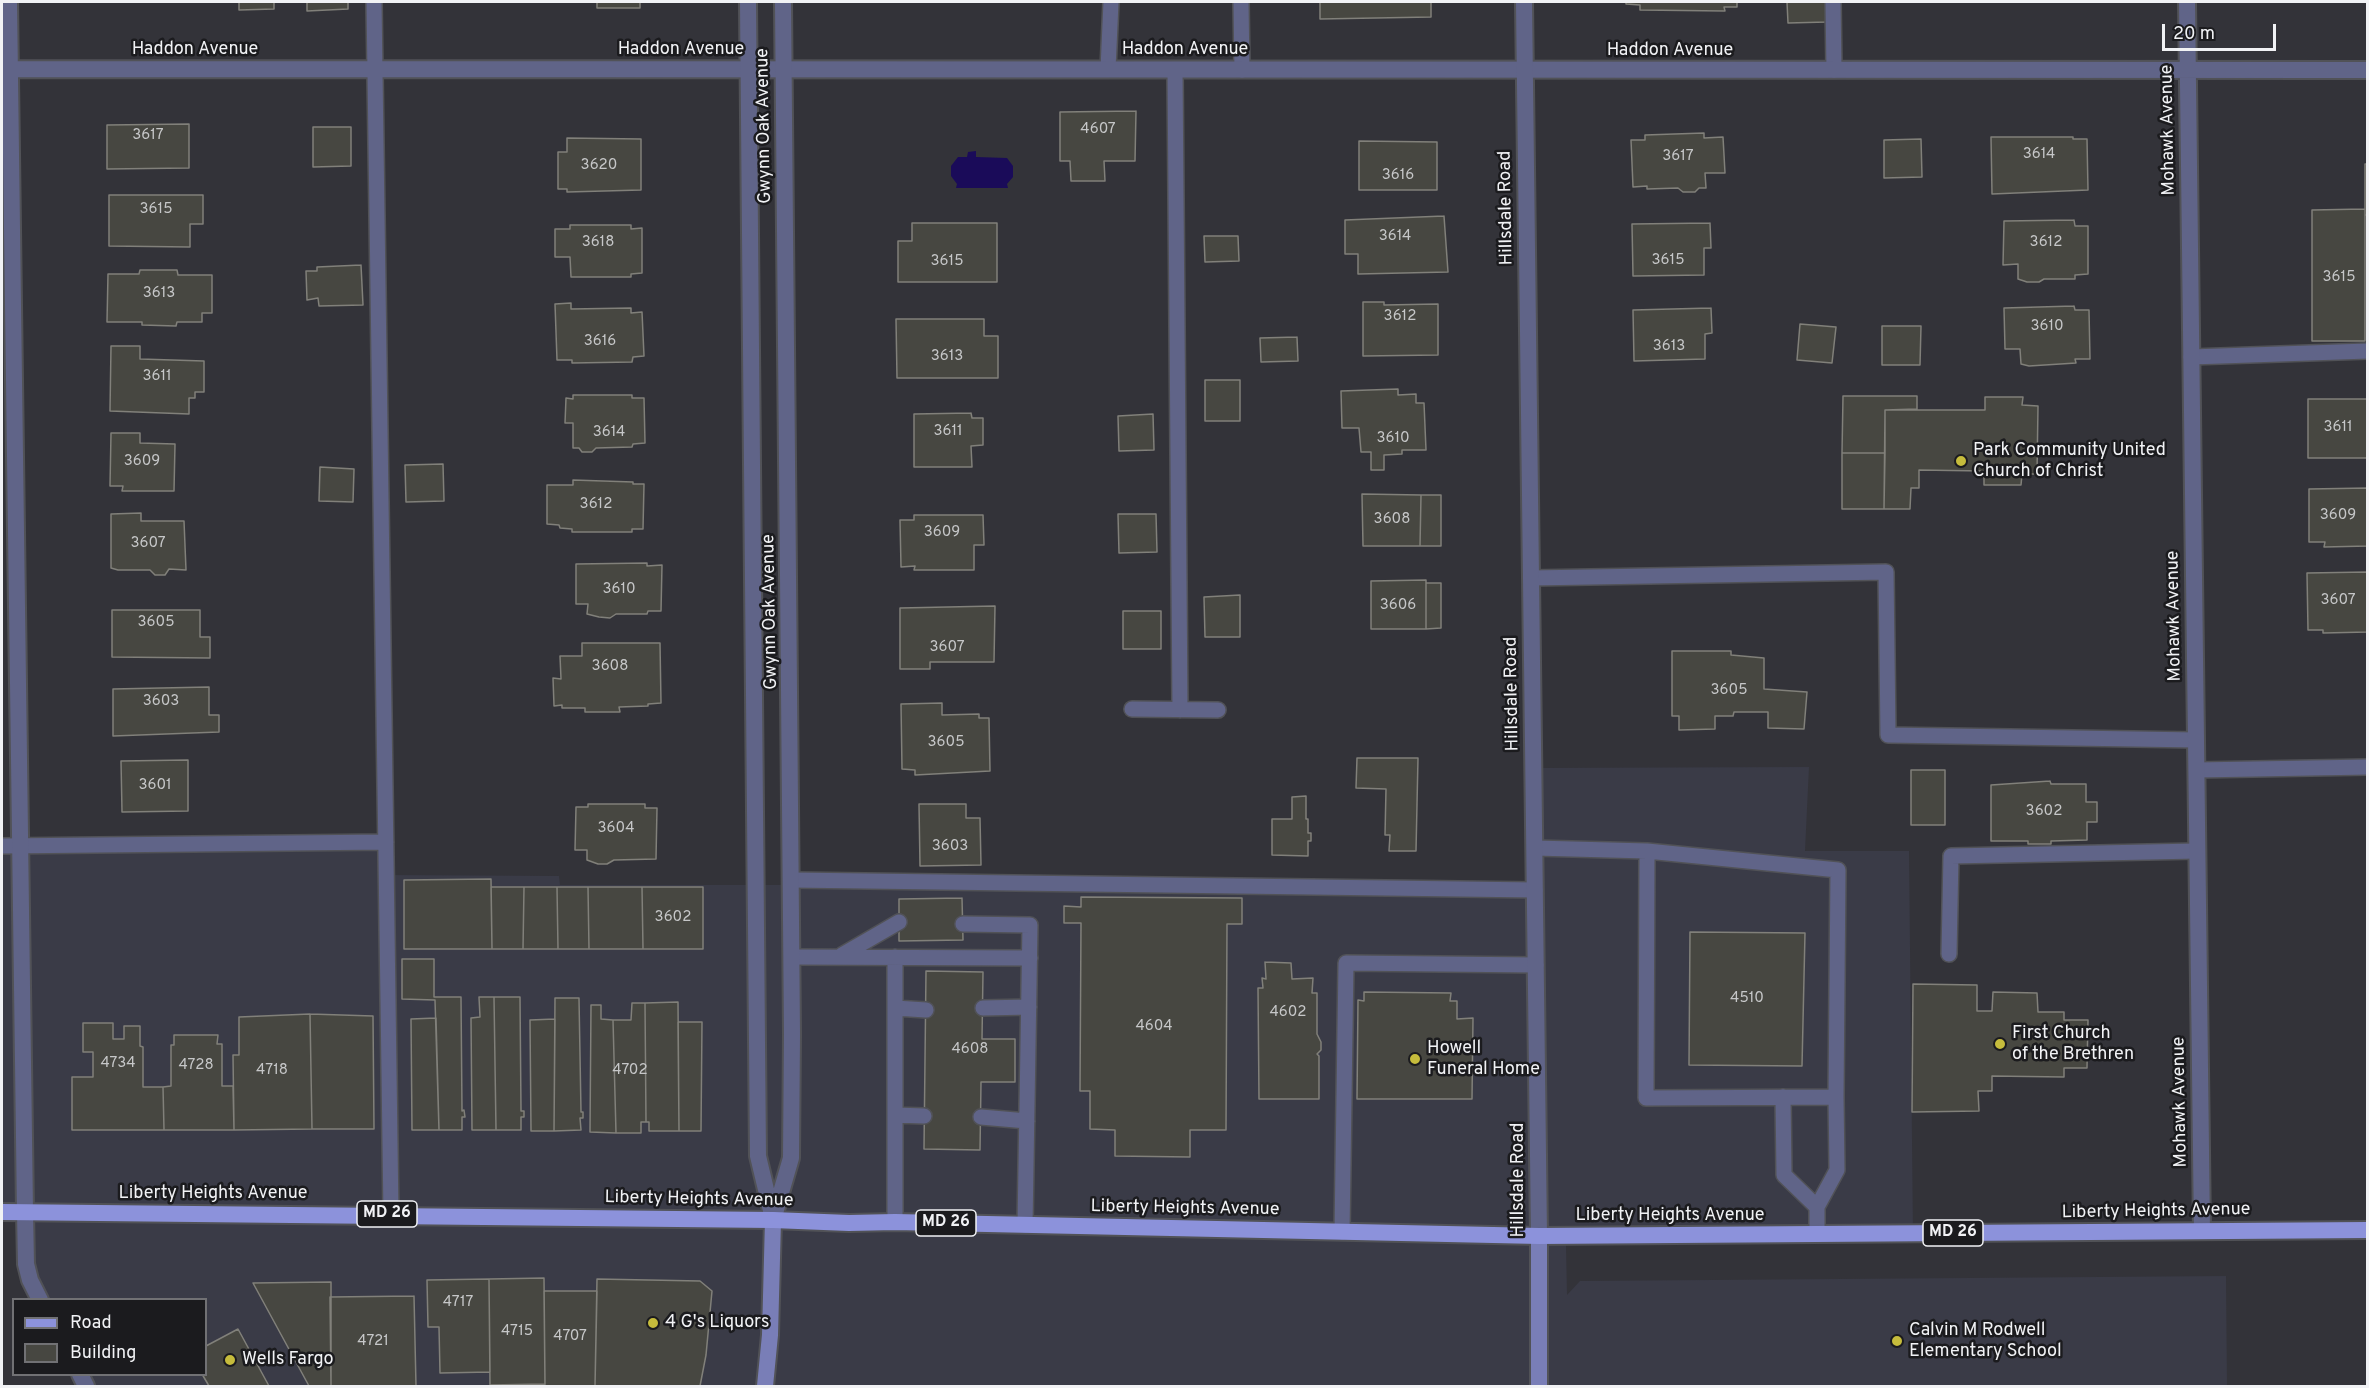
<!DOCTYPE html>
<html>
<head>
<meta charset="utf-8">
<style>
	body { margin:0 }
	#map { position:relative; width:2369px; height:1388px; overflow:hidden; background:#333339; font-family:Overpass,sans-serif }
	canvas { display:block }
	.frame { position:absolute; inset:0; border:3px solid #f1f2f5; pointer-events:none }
	.legend { position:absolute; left:12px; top:1298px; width:195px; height:78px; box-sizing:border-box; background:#1b1b1e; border:2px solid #717174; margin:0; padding:8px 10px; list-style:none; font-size:18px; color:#f1f2f5 }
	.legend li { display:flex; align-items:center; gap:12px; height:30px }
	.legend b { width:30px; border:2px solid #717174 }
	.scale { position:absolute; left:2162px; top:24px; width:114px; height:27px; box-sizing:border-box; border:3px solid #f1f2f5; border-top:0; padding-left:8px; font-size:18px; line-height:21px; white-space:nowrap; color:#f1f2f5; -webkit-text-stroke:4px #1b1b1e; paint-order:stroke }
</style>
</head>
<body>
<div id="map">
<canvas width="2369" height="1388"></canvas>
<div class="frame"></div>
<ul class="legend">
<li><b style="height:8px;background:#8c92db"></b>Road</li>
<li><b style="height:16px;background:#474741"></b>Building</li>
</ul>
<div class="scale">20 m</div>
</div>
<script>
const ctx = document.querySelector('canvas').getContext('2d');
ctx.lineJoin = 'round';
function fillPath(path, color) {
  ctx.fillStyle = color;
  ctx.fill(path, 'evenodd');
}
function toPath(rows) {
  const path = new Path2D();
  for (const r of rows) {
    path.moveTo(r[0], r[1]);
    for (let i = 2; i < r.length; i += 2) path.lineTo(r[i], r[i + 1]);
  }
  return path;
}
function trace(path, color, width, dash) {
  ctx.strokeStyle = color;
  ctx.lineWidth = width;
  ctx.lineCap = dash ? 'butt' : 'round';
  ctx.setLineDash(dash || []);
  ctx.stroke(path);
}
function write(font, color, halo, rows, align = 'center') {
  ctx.font = font + ' Overpass,sans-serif';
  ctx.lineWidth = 5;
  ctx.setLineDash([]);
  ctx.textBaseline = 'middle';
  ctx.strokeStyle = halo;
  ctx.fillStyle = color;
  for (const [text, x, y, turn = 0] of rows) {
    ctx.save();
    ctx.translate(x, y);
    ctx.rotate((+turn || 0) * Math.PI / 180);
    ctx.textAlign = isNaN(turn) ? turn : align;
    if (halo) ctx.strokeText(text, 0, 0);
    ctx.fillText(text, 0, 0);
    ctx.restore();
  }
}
const built = toPath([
	[1809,767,1805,851,1909,851,1913,1235,1566,1244,1567,1295,1580,1281,2226,1276,2227,1386,85,1386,79,1375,206,1374,206,1300,40,1299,18,1211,2,1210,2,842,386,839,386,875,559,876,560,885,1537,885,1536,768]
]);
const water = toPath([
	[976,151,976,157,1007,158,1013,166,1013,177,1007,184,1008,188,956,188,957,184,951,176,951,166,958,157,967,157,968,152]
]);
const building = toPath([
	[239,2,274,2,274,9,239,10,239,2],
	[307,2,348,2,348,9,307,11,307,2],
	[597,2,640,2,640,8,597,8,597,2],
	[1320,2,1431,2,1431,17,1320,19,1320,2],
	[1626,2,1737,2,1737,7,1724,7,1725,11,1640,10,1640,5,1626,4,1626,2],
	[1787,2,1827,2,1827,22,1788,23,1787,2],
	[1136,111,1135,161,1104,161,1105,181,1071,181,1070,161,1060,161,1060,112,1136,111],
	[189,124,189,168,107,169,107,125,189,124],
	[313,127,351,127,351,166,313,167,313,127],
	[1704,133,1704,138,1723,137,1725,173,1705,173,1706,188,1699,188,1695,192,1683,192,1678,188,1647,189,1647,186,1633,187,1631,140,1645,140,1645,135,1704,133],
	[1991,137,2073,137,2073,139,2087,139,2088,190,1992,194,1991,137],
	[567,138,641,139,641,190,567,192,567,189,558,189,558,152,567,152,567,138],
	[1921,139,1922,177,1884,178,1884,140,1921,139],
	[1359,141,1437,142,1437,190,1359,190,1359,141],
	[2365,164,2368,164,2368,215,2365,215,2365,164],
	[109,195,203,195,203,224,190,224,190,247,109,246,109,195],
	[2365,209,2365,341,2312,341,2312,210,2365,209],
	[1444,216,1448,272,1358,274,1358,254,1345,254,1345,220,1444,216],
	[2074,220,2075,226,2088,226,2088,274,2075,275,2075,279,2044,279,2039,282,2027,282,2018,279,2018,264,2003,265,2004,221,2074,220],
	[912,223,997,223,997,282,898,282,898,241,912,241,912,223],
	[1710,223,1711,248,1704,248,1704,275,1633,276,1632,224,1710,223],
	[570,225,631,225,631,229,642,228,642,273,631,274,631,277,571,277,570,257,555,257,555,229,570,229,570,225],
	[1204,236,1238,236,1239,261,1205,262,1204,236],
	[361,265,363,305,319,306,318,298,307,300,306,271,317,271,317,267,361,265],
	[140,270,177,270,178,275,212,275,212,313,202,313,202,322,177,322,176,326,142,325,142,322,107,322,108,274,139,274,140,270],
	[1363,302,1384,302,1384,305,1438,304,1438,355,1363,356,1363,302],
	[571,303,571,309,631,308,631,313,642,312,644,356,633,357,632,362,572,363,572,360,557,360,555,304,571,303],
	[2074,306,2075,310,2089,310,2090,359,2075,359,2076,363,2029,366,2021,364,2020,349,2005,349,2004,308,2074,306],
	[1711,308,1712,333,1705,334,1705,359,1634,361,1633,310,1711,308],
	[896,319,984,319,984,336,998,336,998,378,897,378,896,319],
	[1800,324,1836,327,1832,363,1797,360,1800,324],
	[1882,326,1921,326,1920,365,1882,365,1882,326],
	[1297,337,1298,361,1261,362,1260,338,1297,337],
	[111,346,140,346,140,359,204,361,204,392,195,392,195,398,189,398,189,414,110,411,111,346],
	[1205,380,1240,380,1240,421,1205,421,1205,380],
	[1398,389,1398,395,1416,394,1416,403,1424,403,1426,450,1402,450,1402,454,1384,455,1384,470,1371,470,1371,452,1361,452,1359,428,1342,428,1341,391,1398,389],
	[573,395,632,395,632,398,644,398,645,443,633,444,632,447,596,448,592,452,582,452,579,448,573,448,573,423,565,423,566,398,573,399,573,395],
	[1843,396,1917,396,1917,409,1885,410,1885,453,1842,453,1843,396],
	[1985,397,2023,397,2022,405,2038,406,2037,474,2022,474,2021,485,1984,485,1984,471,1919,470,1919,488,1911,488,1910,509,1884,509,1885,410,1985,410,1985,397],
	[2308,399,2368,399,2368,458,2308,458,2308,399],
	[971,413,972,418,983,418,983,445,971,446,972,467,914,467,914,414,971,413],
	[1153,414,1154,450,1119,451,1118,416,1153,414],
	[111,433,140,433,140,443,175,444,174,491,122,491,123,486,110,486,111,433],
	[1842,453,1885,453,1884,509,1842,509,1842,453],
	[443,464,444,501,406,502,405,465,443,464],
	[320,467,354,469,353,502,319,501,320,467],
	[573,480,633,482,633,484,644,484,643,529,632,529,632,532,572,532,572,529,560,528,559,525,547,524,547,485,573,485,573,480],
	[2368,488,2368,546,2324,547,2325,542,2309,542,2309,489,2368,488],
	[1362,494,1421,495,1420,546,1363,546,1362,494],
	[1421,495,1441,495,1441,546,1420,546,1421,495],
	[141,513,141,521,184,521,186,570,169,569,165,575,155,575,150,570,118,570,111,568,111,514,141,513],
	[1118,514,1156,514,1157,552,1119,553,1118,514],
	[914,515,983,515,984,545,974,545,974,570,914,570,915,566,901,567,900,520,914,520,914,515],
	[647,563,647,566,662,565,661,611,648,611,647,614,616,614,610,618,599,617,587,614,588,604,576,604,576,564,647,563],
	[2368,572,2368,632,2323,633,2323,630,2308,630,2307,573,2368,572],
	[1426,580,1426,629,1371,629,1371,581,1426,580],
	[1426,583,1441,583,1441,628,1426,629,1426,583],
	[1240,595,1240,637,1205,637,1204,597,1240,595],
	[995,606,994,662,930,662,930,669,900,669,900,608,995,606],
	[112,610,200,610,200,637,210,637,210,658,112,657,112,610],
	[1123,611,1161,611,1161,649,1123,649,1123,611],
	[582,643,660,643,661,703,648,704,648,706,619,707,620,712,585,712,585,708,562,708,562,705,554,706,553,678,561,679,560,656,582,656,582,643],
	[1672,651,1731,651,1731,655,1764,658,1764,689,1807,692,1804,729,1768,728,1768,712,1734,712,1733,716,1715,716,1715,729,1679,730,1679,716,1672,716,1672,651],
	[209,687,209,715,219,715,219,732,113,736,113,689,209,687],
	[942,703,942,715,979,714,979,718,989,718,990,771,915,775,915,770,902,769,901,704,942,703],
	[1357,758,1418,758,1416,851,1389,851,1390,835,1385,835,1386,789,1356,788,1357,758],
	[188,760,188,811,122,812,121,761,188,760],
	[1911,770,1945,770,1945,825,1911,825,1911,770],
	[2050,781,2051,784,2086,784,2086,802,2097,802,2097,822,2087,822,2087,840,2051,841,2051,844,2028,844,2028,841,1991,841,1991,785,2050,781],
	[1306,796,1306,819,1308,819,1308,833,1311,833,1311,841,1308,841,1308,856,1272,855,1272,819,1292,819,1292,797,1306,796],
	[588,804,645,804,645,808,657,808,656,859,614,860,607,864,598,864,587,860,587,850,575,850,576,807,588,807,588,804],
	[919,804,966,804,966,818,980,818,981,865,920,866,919,804],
	[491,879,492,949,404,949,404,880,491,879],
	[491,887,524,887,523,949,492,949,491,887],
	[524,887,557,887,558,949,523,949,524,887],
	[557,887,588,887,589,949,558,949,557,887],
	[588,887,642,887,643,949,589,949,588,887],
	[642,887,703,887,703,949,643,949,642,887],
	[1081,897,1242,898,1242,924,1227,924,1226,1130,1190,1130,1190,1157,1115,1156,1115,1130,1090,1129,1090,1091,1080,1091,1081,923,1064,923,1064,906,1081,907,1081,897],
	[962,898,963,940,899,941,899,899,962,898],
	[1690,932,1805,933,1802,1066,1689,1065,1690,932],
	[402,959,434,959,434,997,461,997,462,1111,464,1110,465,1117,462,1117,462,1130,439,1130,435,1000,402,999,402,959],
	[1265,962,1291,963,1292,979,1313,978,1312,993,1317,993,1317,1034,1321,1042,1321,1050,1317,1054,1319,1056,1319,1099,1259,1099,1258,988,1263,988,1262,978,1266,979,1265,962],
	[926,971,983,972,982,1039,1015,1039,1015,1082,981,1082,980,1150,924,1149,926,971],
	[1913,984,1977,985,1977,1011,1992,1011,1993,992,2037,993,2038,1012,2064,1012,2064,1020,2088,1020,2087,1068,2064,1068,2064,1077,1992,1076,1992,1091,1978,1091,1979,1111,1912,1112,1913,984],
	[1364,992,1451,993,1450,1001,1457,1001,1457,1019,1473,1018,1472,1099,1357,1099,1358,1000,1364,1001,1364,992],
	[479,997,494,997,496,1130,472,1130,471,1018,480,1017,479,997],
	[494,997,520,997,521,1111,524,1111,524,1117,521,1117,521,1130,496,1130,494,997],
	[555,998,579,998,581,1112,583,1112,583,1118,580,1118,581,1130,554,1131,555,998],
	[678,1002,679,1131,649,1131,649,1122,646,1122,645,1003,678,1002],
	[632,1003,645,1003,646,1122,641,1122,641,1133,616,1133,613,1020,631,1020,632,1003],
	[591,1005,601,1005,601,1019,613,1020,616,1133,590,1132,591,1005],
	[310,1014,373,1016,374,1129,312,1129,310,1014],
	[310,1014,312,1129,234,1130,233,1055,239,1055,239,1017,310,1014],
	[436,1018,439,1130,412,1130,411,1019,436,1018],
	[555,1019,554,1131,531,1131,530,1020,555,1019],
	[678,1022,702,1022,701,1131,679,1131,678,1022],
	[83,1023,113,1023,113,1039,124,1039,124,1026,140,1026,140,1046,143,1047,143,1087,163,1087,164,1130,72,1130,72,1077,93,1077,93,1052,83,1052,83,1023],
	[174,1035,218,1035,217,1044,222,1044,222,1086,233,1086,234,1130,164,1130,163,1087,171,1086,171,1045,174,1045,174,1035],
	[544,1278,545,1384,490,1385,489,1279,544,1278],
	[489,1279,490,1372,440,1373,439,1327,428,1327,427,1280,489,1279],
	[597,1279,700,1281,712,1291,706,1355,700,1386,595,1386,597,1279],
	[331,1282,331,1386,309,1386,253,1283,331,1282],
	[544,1291,597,1291,595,1386,545,1386,544,1291],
	[414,1296,416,1386,331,1386,330,1297,414,1296],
	[238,1329,269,1386,209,1386,202,1374,206,1374,206,1346,238,1329]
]);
const service = toPath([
	[374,2,391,1214],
	[1241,2,1242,70],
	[1833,2,1834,70],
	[1108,69,1111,2],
	[1175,70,1180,710],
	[2191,357,2368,351],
	[1531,578,1886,572,1888,735,2196,740],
	[1132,709,1218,710],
	[2197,770,2368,767],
	[2,846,386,842],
	[1535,848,1647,851,1838,870,1836,1097,1646,1098,1647,851],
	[792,880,1535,890],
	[963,924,1030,925,1025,1225],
	[1949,954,1951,856,2197,851],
	[842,955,899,922],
	[792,957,1030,958],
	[895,957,895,1222],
	[895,1008,926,1010],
	[983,1008,1029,1007],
	[1783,1097,1784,1175,1817,1207],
	[895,1115,924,1116],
	[981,1117,1027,1121],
	[1342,1232,1346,963,1536,965],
	[1817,1234,1817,1207,1837,1170,1836,1097]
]);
const minor = toPath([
	[9,2,25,1212,26,1264,30,1280,40,1300],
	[2187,2,2202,1231],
	[2,69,2368,70],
	[80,1374,86,1386]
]);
const tertiary = toPath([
	[748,2,758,1156,773,1219],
	[1524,2,1539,1236],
	[773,1220,791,1158,792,1034,783,2]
]);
const secondary = toPath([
	[1539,1236,1539,1386],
	[765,1386,770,1335,773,1220]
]);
const primary = toPath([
	[2,1212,773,1220,849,1223,895,1222,1539,1236,2368,1230]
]);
const markers = [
	[1961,461,6,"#c6bc3c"],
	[2000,1044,6,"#c6bc3c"],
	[1415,1059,6,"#c6bc3c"],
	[653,1323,6,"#c6bc3c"],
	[1897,1341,6,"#c6bc3c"],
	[230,1360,6,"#c6bc3c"]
];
const numberNames = [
	["4607",1098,130],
	["3617",148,136],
	["3614",2039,155],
	["3617",1678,157],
	["3620",599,166],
	["3616",1398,176],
	["3615",156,210],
	["3614",1395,237],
	["3618",598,243],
	["3612",2046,243],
	["3615",1668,261],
	["3615",947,262],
	["3615",2339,278],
	["3613",159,294],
	["3612",1400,317],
	["3610",2047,327],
	["3616",600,342],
	["3613",1669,347],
	["3613",947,357],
	["3611",157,377],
	["3611",2338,428],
	["3611",948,432],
	["3614",609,433],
	["3610",1393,439],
	["3609",142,462],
	["3612",596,505],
	["3609",2338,516],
	["3608",1392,520],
	["3609",942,533],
	["3607",148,544],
	["3610",619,590],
	["3607",2338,601],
	["3606",1398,606],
	["3605",156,623],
	["3607",947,648],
	["3608",610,667],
	["3605",1729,691],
	["3603",161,702],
	["3605",946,743],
	["3601",155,786],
	["3602",2044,812],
	["3604",616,829],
	["3603",950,847],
	["3602",673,918],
	["4510",1747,999],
	["4602",1288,1013],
	["4604",1154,1027],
	["4608",970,1050],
	["4734",118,1064],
	["4728",196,1066],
	["4718",272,1071],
	["4702",630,1071],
	["4717",458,1303],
	["4715",517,1332],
	["4707",570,1337],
	["4721",373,1342]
];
const shields = [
	[387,1214,60],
	[946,1223,60],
	[1953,1233,60]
];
const shieldNames = [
	["MD 26",387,1214],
	["MD 26",946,1223],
	["MD 26",1953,1233]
];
const streetNames = [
	["Haddon Avenue",195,50],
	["Haddon Avenue",681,50],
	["Haddon Avenue",1185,50],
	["Haddon Avenue",1670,51],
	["Gwynn Oak Avenue",765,126,-91],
	["Mohawk Avenue",2169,130,-91],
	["Hillsdale Road",1507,208,-91],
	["Gwynn Oak Avenue",771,612,-91],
	["Mohawk Avenue",2175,616,-91],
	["Hillsdale Road",1513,694,-91],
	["Mohawk Avenue",2181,1102,-91],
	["Hillsdale Road",1519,1180,-90],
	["Liberty Heights Avenue",213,1194],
	["Liberty Heights Avenue",699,1200,1],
	["Liberty Heights Avenue",1185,1209,1],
	["Liberty Heights Avenue",2156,1212,-1],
	["Liberty Heights Avenue",1670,1216]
];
const poiNames = [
	["Park Community United",1973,451],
	["Church of Christ",1973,472],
	["First Church",2012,1034],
	["of the Brethren",2012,1055],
	["Howell",1427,1049],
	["Funeral Home",1427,1070],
	["4 G's Liquors",665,1323],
	["Calvin M Rodwell",1909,1331],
	["Elementary School",1909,1352],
	["Wells Fargo",242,1360]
];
fillPath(built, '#3a3b47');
fillPath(water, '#1a0b59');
fillPath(building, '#474741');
trace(building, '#81807a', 1.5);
trace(service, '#515257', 18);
trace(minor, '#515257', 20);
trace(tertiary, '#515257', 20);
trace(secondary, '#515257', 20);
trace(primary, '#515257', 20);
trace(service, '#606488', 15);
trace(minor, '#606488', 16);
trace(tertiary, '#606488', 16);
trace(secondary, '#797eb7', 16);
trace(primary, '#8c92db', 16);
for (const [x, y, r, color] of markers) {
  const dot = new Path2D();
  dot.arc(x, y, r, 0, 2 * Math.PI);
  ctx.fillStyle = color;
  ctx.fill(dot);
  trace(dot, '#1b1b1e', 2);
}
write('15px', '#c6c7c8', null, numberNames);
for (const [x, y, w] of shields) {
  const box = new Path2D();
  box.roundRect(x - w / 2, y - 13, w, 26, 4.5);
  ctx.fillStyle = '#1b1b1e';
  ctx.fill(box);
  trace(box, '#f1f2f5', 1.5);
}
write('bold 16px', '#f1f2f5', null, shieldNames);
write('18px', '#f1f2f5', '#1b1b1e', streetNames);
write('18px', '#f1f2f5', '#1b1b1e', poiNames, 'left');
</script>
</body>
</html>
